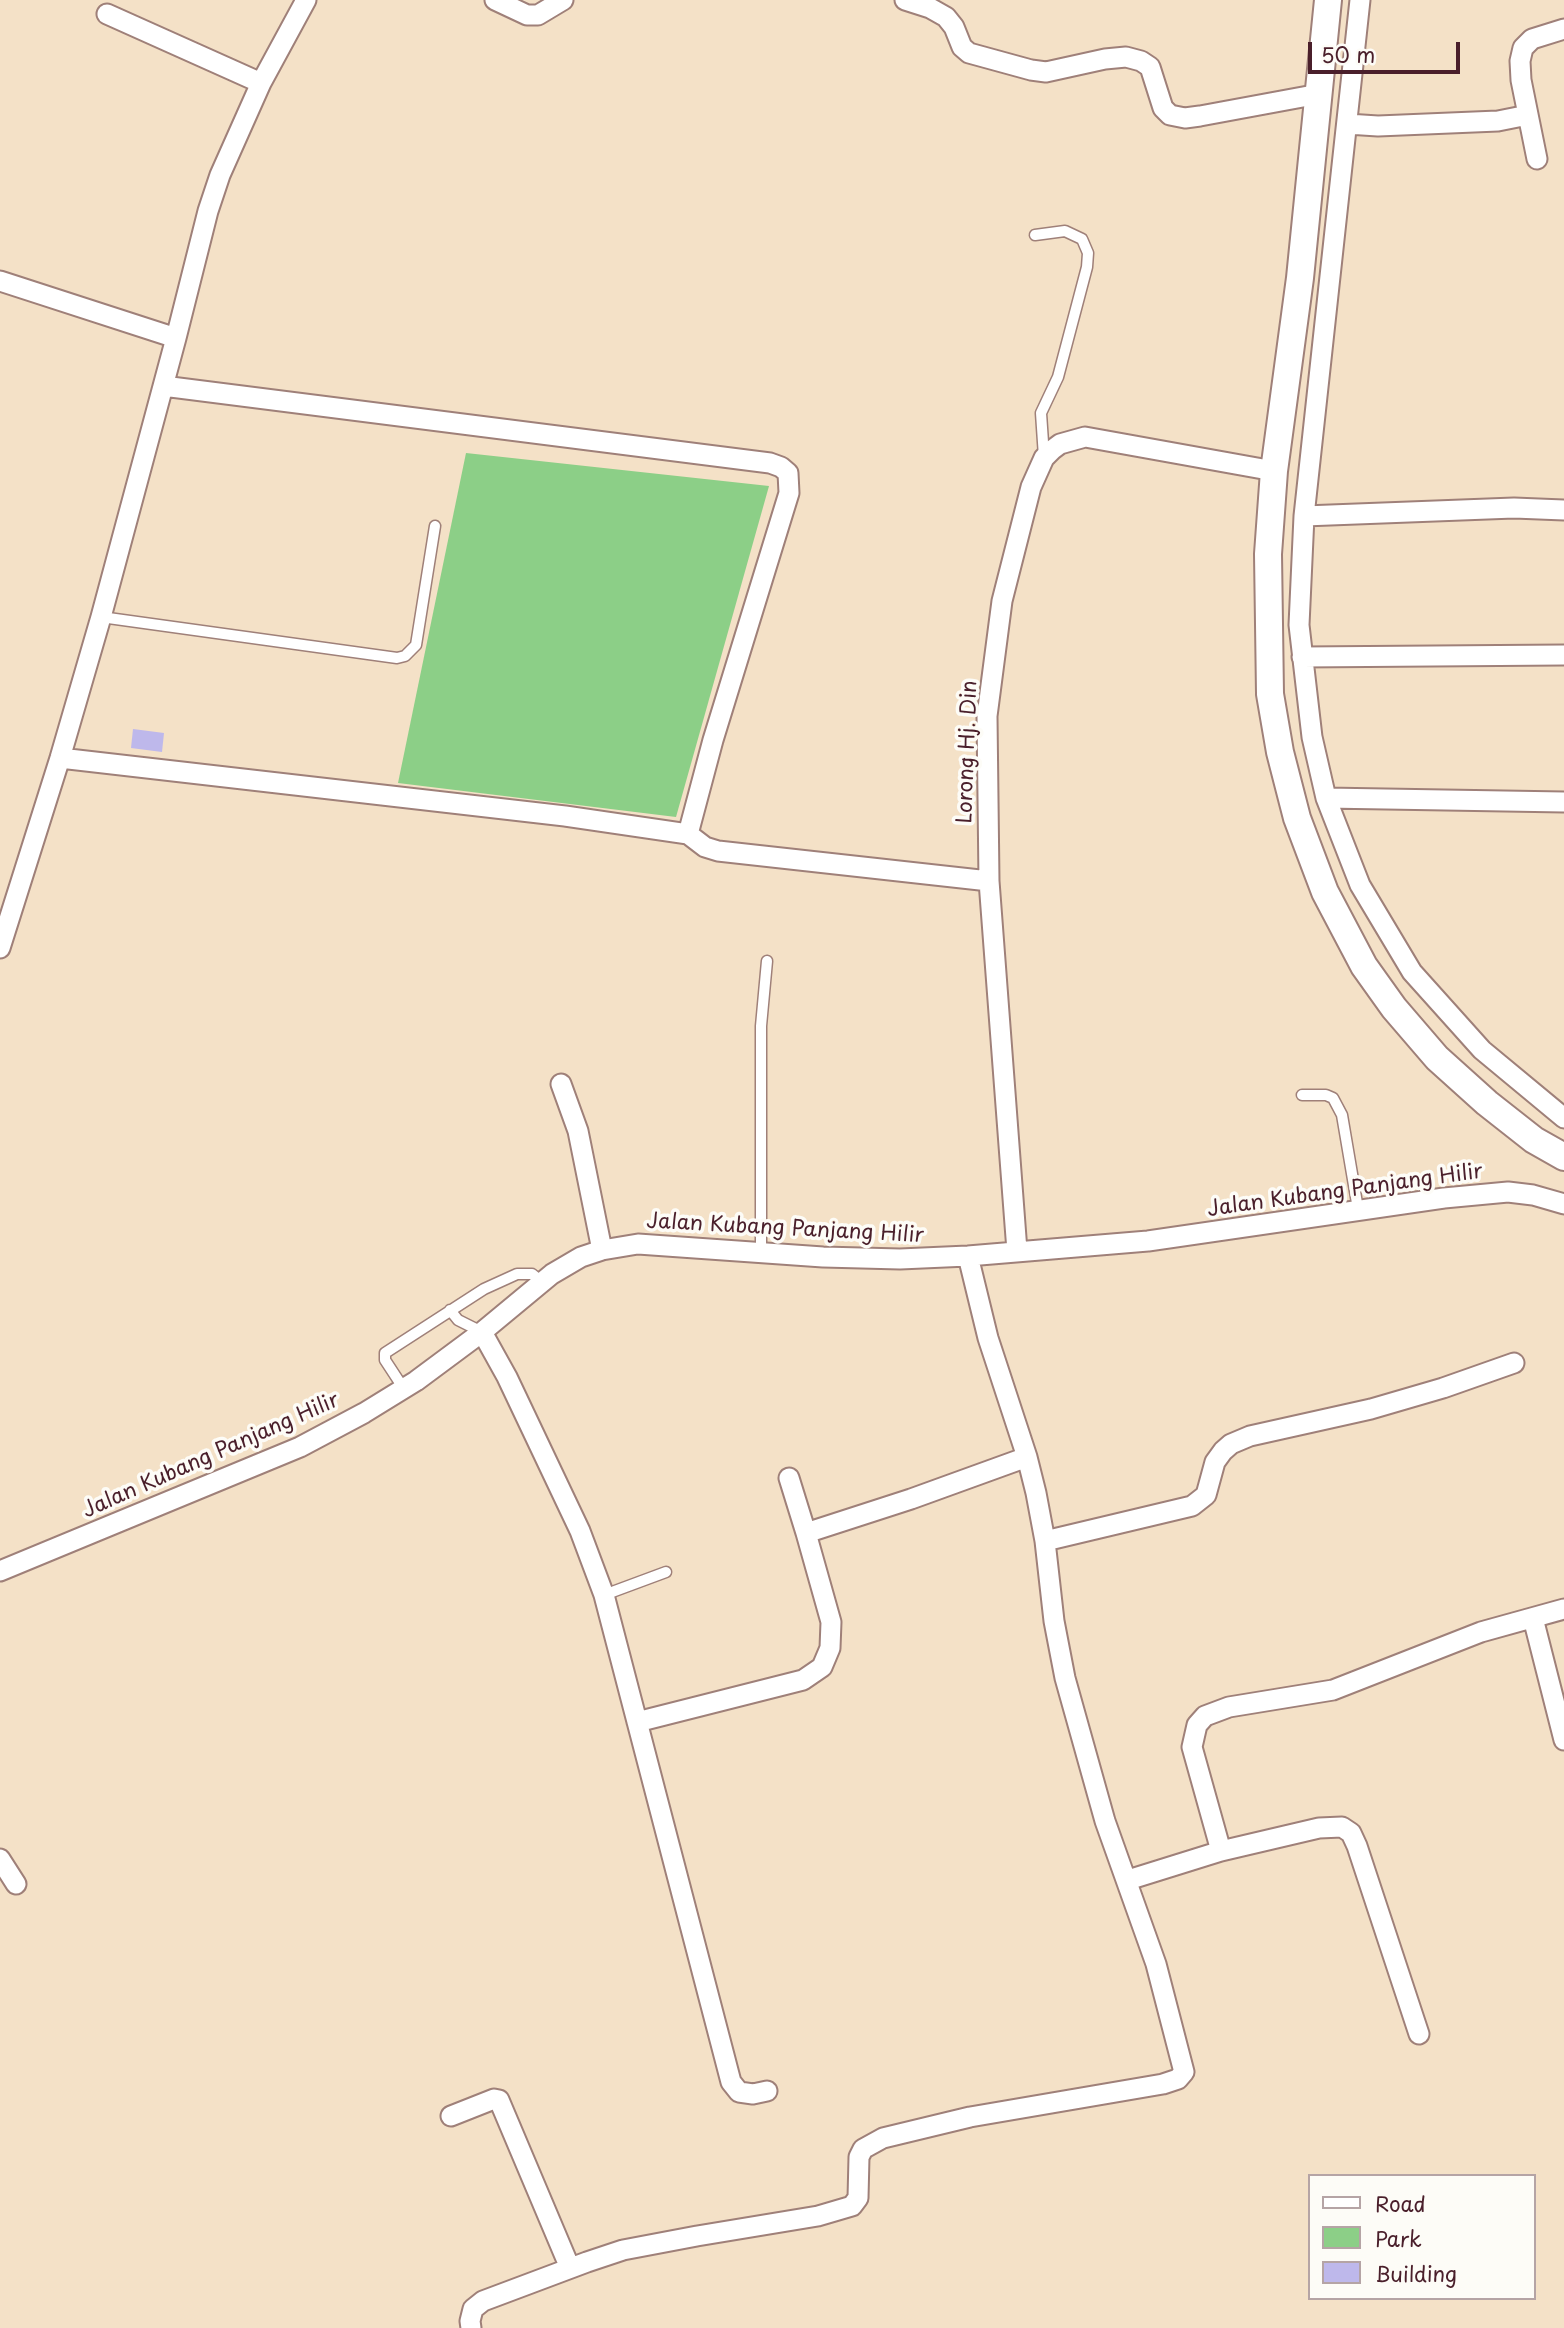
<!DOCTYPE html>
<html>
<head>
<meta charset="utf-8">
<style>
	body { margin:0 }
	#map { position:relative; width:1564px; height:2328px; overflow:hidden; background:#f4e1c7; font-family:"Playpen Sans",sans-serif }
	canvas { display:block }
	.legend { position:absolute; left:1308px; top:2174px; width:228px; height:126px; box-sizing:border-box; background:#fdfcf7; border:2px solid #b5a4a5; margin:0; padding:9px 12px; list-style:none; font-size:21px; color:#4a1f2b }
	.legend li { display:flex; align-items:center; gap:14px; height:35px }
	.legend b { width:35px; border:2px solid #b5a4a5 }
	.scale { position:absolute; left:1308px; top:42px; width:152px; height:32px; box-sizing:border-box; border:4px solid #4a1f2b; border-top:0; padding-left:9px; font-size:21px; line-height:24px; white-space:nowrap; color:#4a1f2b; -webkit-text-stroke:5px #fdfcf7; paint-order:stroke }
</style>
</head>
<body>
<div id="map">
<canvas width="1564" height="2328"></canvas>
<ul class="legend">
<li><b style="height:9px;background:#fff"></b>Road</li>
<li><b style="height:19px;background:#8ccf87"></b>Park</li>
<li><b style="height:19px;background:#beb8eb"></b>Building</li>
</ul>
<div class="scale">50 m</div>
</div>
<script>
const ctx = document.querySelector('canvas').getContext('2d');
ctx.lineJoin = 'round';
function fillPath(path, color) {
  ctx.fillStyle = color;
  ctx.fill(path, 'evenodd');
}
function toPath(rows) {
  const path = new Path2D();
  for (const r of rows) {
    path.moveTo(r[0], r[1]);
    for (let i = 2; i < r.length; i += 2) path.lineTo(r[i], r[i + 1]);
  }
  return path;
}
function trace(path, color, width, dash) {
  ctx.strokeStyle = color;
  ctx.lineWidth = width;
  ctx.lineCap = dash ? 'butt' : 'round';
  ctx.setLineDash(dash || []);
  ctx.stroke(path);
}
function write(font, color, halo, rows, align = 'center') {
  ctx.font = font + ' "Playpen Sans",sans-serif';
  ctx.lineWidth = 7;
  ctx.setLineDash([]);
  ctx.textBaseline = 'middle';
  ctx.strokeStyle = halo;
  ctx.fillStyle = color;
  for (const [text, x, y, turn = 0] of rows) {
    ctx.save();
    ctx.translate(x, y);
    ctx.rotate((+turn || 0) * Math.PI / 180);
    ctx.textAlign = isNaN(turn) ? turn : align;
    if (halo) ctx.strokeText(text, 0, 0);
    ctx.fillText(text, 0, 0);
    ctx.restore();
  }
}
const green = toPath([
	[466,453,769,486,676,817,398,783]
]);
const building = toPath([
	[133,729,164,733,162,752,131,748]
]);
const lane = toPath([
	[1035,235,1065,231,1082,239,1088,253,1087,267,1058,377,1041,413,1044,457],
	[101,617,397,658,405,656,416,645,435,526],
	[1302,1095,1326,1095,1333,1098,1342,1115,1358,1209],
	[761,1253,761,1026,767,961],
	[450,1310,458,1320,482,1332],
	[404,1389,385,1360,385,1353,484,1289,517,1274,532,1274,542,1282],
	[604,1595,666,1572]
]);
const street = toPath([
	[495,0,527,15,538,15,563,0],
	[905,0,930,8,946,17,954,27,962,47,969,53,1031,70,1046,72,1105,59,1126,57,1141,61,1150,67,1163,108,1170,115,1185,118,1200,116,1319,94],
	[107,14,261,83],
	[1347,124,1378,126,1498,121,1528,115],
	[1537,159,1521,80,1520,61,1523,48,1532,39,1564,29],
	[0,281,176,338],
	[163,386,770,463,781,467,788,473,789,493,713,740,688,834],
	[1564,510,1514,508,1304,516,1299,625,1312,737,1326,798,1360,885,1412,972,1482,1050,1564,1118],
	[1304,516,1360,0],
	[1302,657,1564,655],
	[60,758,565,816,688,834,705,847,718,851,989,881],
	[1326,798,1564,802],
	[0,948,60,758,101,617,176,338,208,211,220,175,261,83,306,0],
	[561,1084,578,1131,602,1250],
	[1017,1251,989,881,987,716,1002,601,1031,487,1044,458,1052,450,1060,444,1085,437,1274,471],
	[482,1332,507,1377,580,1531,604,1595,731,2082,739,2092,753,2094,767,2091],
	[789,1478,806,1533],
	[1045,1541,1192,1506,1206,1495,1215,1462,1223,1451,1231,1444,1250,1436,1371,1409,1443,1388,1514,1363],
	[0,1571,300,1447,364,1413,416,1381,482,1332,552,1274,581,1257,602,1250,638,1244,823,1257,900,1259,968,1256,1148,1241,1444,1198,1508,1192,1533,1195,1564,1204],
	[1533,1618,1564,1740],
	[637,1722,803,1680,822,1667,830,1648,831,1622,806,1533,911,1499,1027,1457],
	[1221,1851,1192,1747,1197,1725,1205,1716,1229,1707,1333,1690,1481,1632,1564,1609],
	[0,1859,16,1884],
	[1128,1880,1221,1851,1319,1828,1342,1827,1351,1833,1357,1846,1419,2034],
	[451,2116,494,2099,499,2100,570,2268],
	[471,2328,470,2321,473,2309,483,2301,587,2262,623,2250,697,2236,818,2216,852,2206,858,2198,859,2157,863,2149,883,2138,970,2117,1163,2084,1178,2079,1184,2072,1156,1964,1105,1821,1065,1678,1054,1621,1045,1541,1036,1493,1027,1457,988,1338,968,1256]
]);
const secondary = toPath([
	[1328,0,1300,278,1274,471,1268,554,1270,694,1280,752,1297,818,1325,892,1364,966,1394,1008,1437,1058,1487,1103,1534,1140,1564,1157]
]);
const streetNames = [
	["Lorong Hj. Din",968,752,-88],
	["Jalan Kubang Panjang Hilir",1345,1191,-8],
	["Jalan Kubang Panjang Hilir",785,1229,3],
	["Jalan Kubang Panjang Hilir",211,1456,-24]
];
fillPath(green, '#8ccf87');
fillPath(building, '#beb8eb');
trace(lane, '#9f8079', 13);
trace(street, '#9f8079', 23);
trace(secondary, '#9f8079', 30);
trace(lane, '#fff', 10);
trace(street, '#fff', 19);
trace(secondary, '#fff', 26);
write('21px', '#4a1f2b', '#fdfcf7', streetNames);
</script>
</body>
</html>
